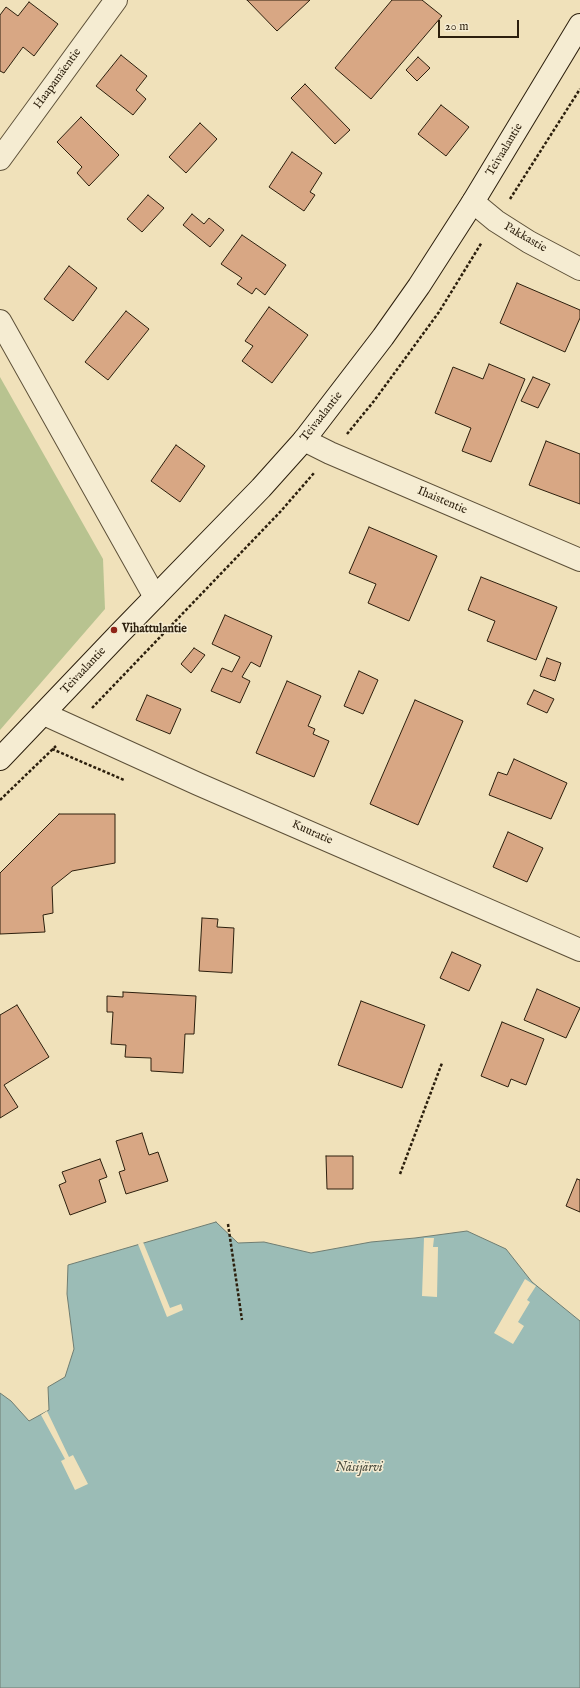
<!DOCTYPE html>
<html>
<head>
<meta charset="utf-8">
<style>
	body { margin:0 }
	#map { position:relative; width:580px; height:1688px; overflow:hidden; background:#f0e1ba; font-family:"IM FELL English",serif }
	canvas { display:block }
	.scale { position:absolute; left:438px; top:20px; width:81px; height:18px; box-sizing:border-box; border:2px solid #2c1f0d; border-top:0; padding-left:5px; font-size:12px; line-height:14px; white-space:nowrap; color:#2c1f0d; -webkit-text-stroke:3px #f5ecd2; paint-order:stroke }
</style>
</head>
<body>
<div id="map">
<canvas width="580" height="1688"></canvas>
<div class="scale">20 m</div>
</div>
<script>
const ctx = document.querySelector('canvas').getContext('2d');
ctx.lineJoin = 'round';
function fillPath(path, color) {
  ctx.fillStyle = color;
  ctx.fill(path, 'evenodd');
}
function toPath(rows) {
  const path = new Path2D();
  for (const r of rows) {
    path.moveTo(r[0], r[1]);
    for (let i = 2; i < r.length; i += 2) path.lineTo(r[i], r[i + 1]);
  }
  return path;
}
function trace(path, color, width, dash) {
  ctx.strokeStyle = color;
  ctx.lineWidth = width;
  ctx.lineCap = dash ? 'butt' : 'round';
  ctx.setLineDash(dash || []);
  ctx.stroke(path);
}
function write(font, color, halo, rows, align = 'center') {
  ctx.font = font + ' "IM FELL English",serif';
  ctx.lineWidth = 3;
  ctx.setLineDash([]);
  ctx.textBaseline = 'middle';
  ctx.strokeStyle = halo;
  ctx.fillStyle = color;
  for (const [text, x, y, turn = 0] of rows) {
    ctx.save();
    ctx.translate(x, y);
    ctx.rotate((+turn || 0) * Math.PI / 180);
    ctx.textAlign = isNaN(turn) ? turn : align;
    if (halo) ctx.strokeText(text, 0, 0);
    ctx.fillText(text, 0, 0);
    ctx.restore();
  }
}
const green = toPath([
	[0,377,103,559,105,609,0,730]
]);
const water = toPath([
	[216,1222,238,1243,264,1242,311,1253,371,1242,415,1238,467,1231,506,1249,532,1282,580,1321,580,1688,0,1688,0,1393,11,1401,29,1421,49,1410,48,1387,65,1377,74,1349,67,1294,68,1265,216,1222]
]);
const pier = toPath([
	[424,1238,434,1238,433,1247,438,1247,437,1297,422,1296],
	[143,1242,170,1308,181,1304,183,1310,167,1317,138,1244],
	[525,1279,536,1286,527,1300,530,1302,518,1322,524,1326,513,1344,494,1333],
	[47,1411,69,1457,73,1455,88,1484,75,1490,61,1461,65,1459,41,1415]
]);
const building = toPath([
	[247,0,310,0,277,31,247,0],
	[392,0,422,0,442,16,371,99,335,68,392,0],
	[29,2,58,24,34,56,23,47,4,73,0,71,0,15,6,7,18,16,29,2],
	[121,55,147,76,136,90,146,99,133,115,96,86,121,55],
	[418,57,430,68,417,81,406,70,418,57],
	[305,84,350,130,335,144,291,98,305,84],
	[441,105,469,127,446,156,418,134,441,105],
	[81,117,119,155,89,186,77,173,82,167,57,142,81,117],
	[200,123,217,139,186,173,169,157,200,123],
	[292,152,322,173,310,192,315,195,304,211,269,187,292,152],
	[148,195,164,208,142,232,127,219,148,195],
	[192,214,204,224,209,218,224,230,210,247,183,225,192,214],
	[242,235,286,265,265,295,256,288,252,294,237,284,242,278,221,264,242,235],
	[69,266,97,288,73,321,44,299,69,266],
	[517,283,580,310,580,318,565,352,500,323,517,283],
	[269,307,308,335,272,383,242,361,253,346,245,341,269,307],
	[126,311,149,329,108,380,85,362,126,311],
	[489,364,525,379,491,462,462,451,471,428,435,413,453,367,483,379,489,364],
	[533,377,550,384,538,408,521,401,533,377],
	[546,441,580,454,580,504,529,485,546,441],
	[176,445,205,466,180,502,151,481,176,445],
	[369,527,437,556,409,621,368,603,376,584,349,573,369,527],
	[481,577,557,607,536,660,487,641,495,621,468,610,481,577],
	[225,615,272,636,260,667,251,662,242,677,250,681,240,703,211,691,222,668,232,672,240,657,212,644,225,615],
	[194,648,205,655,191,673,181,664,194,648],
	[547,658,561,663,555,681,540,676,547,658],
	[359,671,378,680,363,714,344,706,359,671],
	[287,681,321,696,308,726,315,729,313,734,329,741,314,777,256,753,287,681],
	[534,690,554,699,547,713,527,704,534,690],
	[147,695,181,709,170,734,136,720,147,695],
	[415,700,463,721,418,825,370,804,415,700],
	[514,759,567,783,551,819,489,795,498,772,507,775,514,759],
	[59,814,115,814,115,863,72,871,52,887,53,913,43,915,45,932,0,934,0,873,59,814],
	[508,832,543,848,527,882,493,867,508,832],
	[202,918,218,919,217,927,234,928,232,973,199,971,202,918],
	[452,952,481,965,469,991,440,978,452,952],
	[537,989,580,1008,566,1038,524,1020,537,989],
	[123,992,196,996,194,1034,185,1034,183,1073,151,1071,151,1058,125,1057,126,1045,111,1044,113,1012,107,1012,107,996,123,997,123,992],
	[361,1001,425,1025,402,1088,338,1065,361,1001],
	[17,1005,49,1057,4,1085,18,1107,0,1118,0,1015,17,1005],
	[502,1022,544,1039,526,1085,511,1079,508,1087,481,1076,502,1022],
	[142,1133,149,1155,158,1152,168,1181,126,1194,119,1172,125,1170,116,1141,142,1133],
	[326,1156,353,1156,353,1189,327,1189,326,1156],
	[100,1159,107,1177,99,1180,106,1202,70,1215,59,1185,66,1182,62,1172,100,1159],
	[577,1179,580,1180,580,1212,566,1206,577,1179]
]);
const path = toPath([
	[510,199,580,89],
	[347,434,374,401,439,312,482,242],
	[92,708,281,511,314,473],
	[52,749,124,780],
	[0,800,56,746],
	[400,1174,442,1063],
	[228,1224,242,1320]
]);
const street = toPath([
	[0,159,116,0],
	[473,202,496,221,529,242,580,269],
	[0,321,155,597],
	[304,440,330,453,580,560],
	[44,714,198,784,580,950]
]);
const secondary = toPath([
	[0,759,119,634,261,488,304,440,383,337,419,286,473,202,580,25]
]);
const markers = [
	[114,630,4,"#8f2418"]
];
const streetNames = [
	["Haapamäentie",58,79,-54],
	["Teivaalantie",505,150,-59],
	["Pakkastie",525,238,30],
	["Teivaalantie",322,417,-52],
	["Ihaistentie",442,501,23],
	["Teivaalantie",84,671,-47],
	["Kuuratie",312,833,24]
];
const poiNames = [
	["Vihattulantie",122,630]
];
const waterNames = [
	["Näsijärvi",359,1468]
];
fillPath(green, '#b8c390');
fillPath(water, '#9bbcb6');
trace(water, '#6f7d72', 1);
fillPath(pier, '#f0e1ba');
fillPath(building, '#d8a784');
trace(building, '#2c1f0d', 1);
trace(street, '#5d5038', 24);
trace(secondary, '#2c1f0d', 24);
trace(path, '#2c1f0d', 2.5, [3, 2]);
trace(street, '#f5ecd2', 22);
trace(secondary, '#f5ecd2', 22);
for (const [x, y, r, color] of markers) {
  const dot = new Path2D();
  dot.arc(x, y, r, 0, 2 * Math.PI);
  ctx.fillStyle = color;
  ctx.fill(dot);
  trace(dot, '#f5ecd2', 1.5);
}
write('12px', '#2c1f0d', '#f5ecd2', streetNames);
write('bold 12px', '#2c1f0d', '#f5ecd2', poiNames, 'left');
write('italic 13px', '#4d4e40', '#f5ecd2', waterNames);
</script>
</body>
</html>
